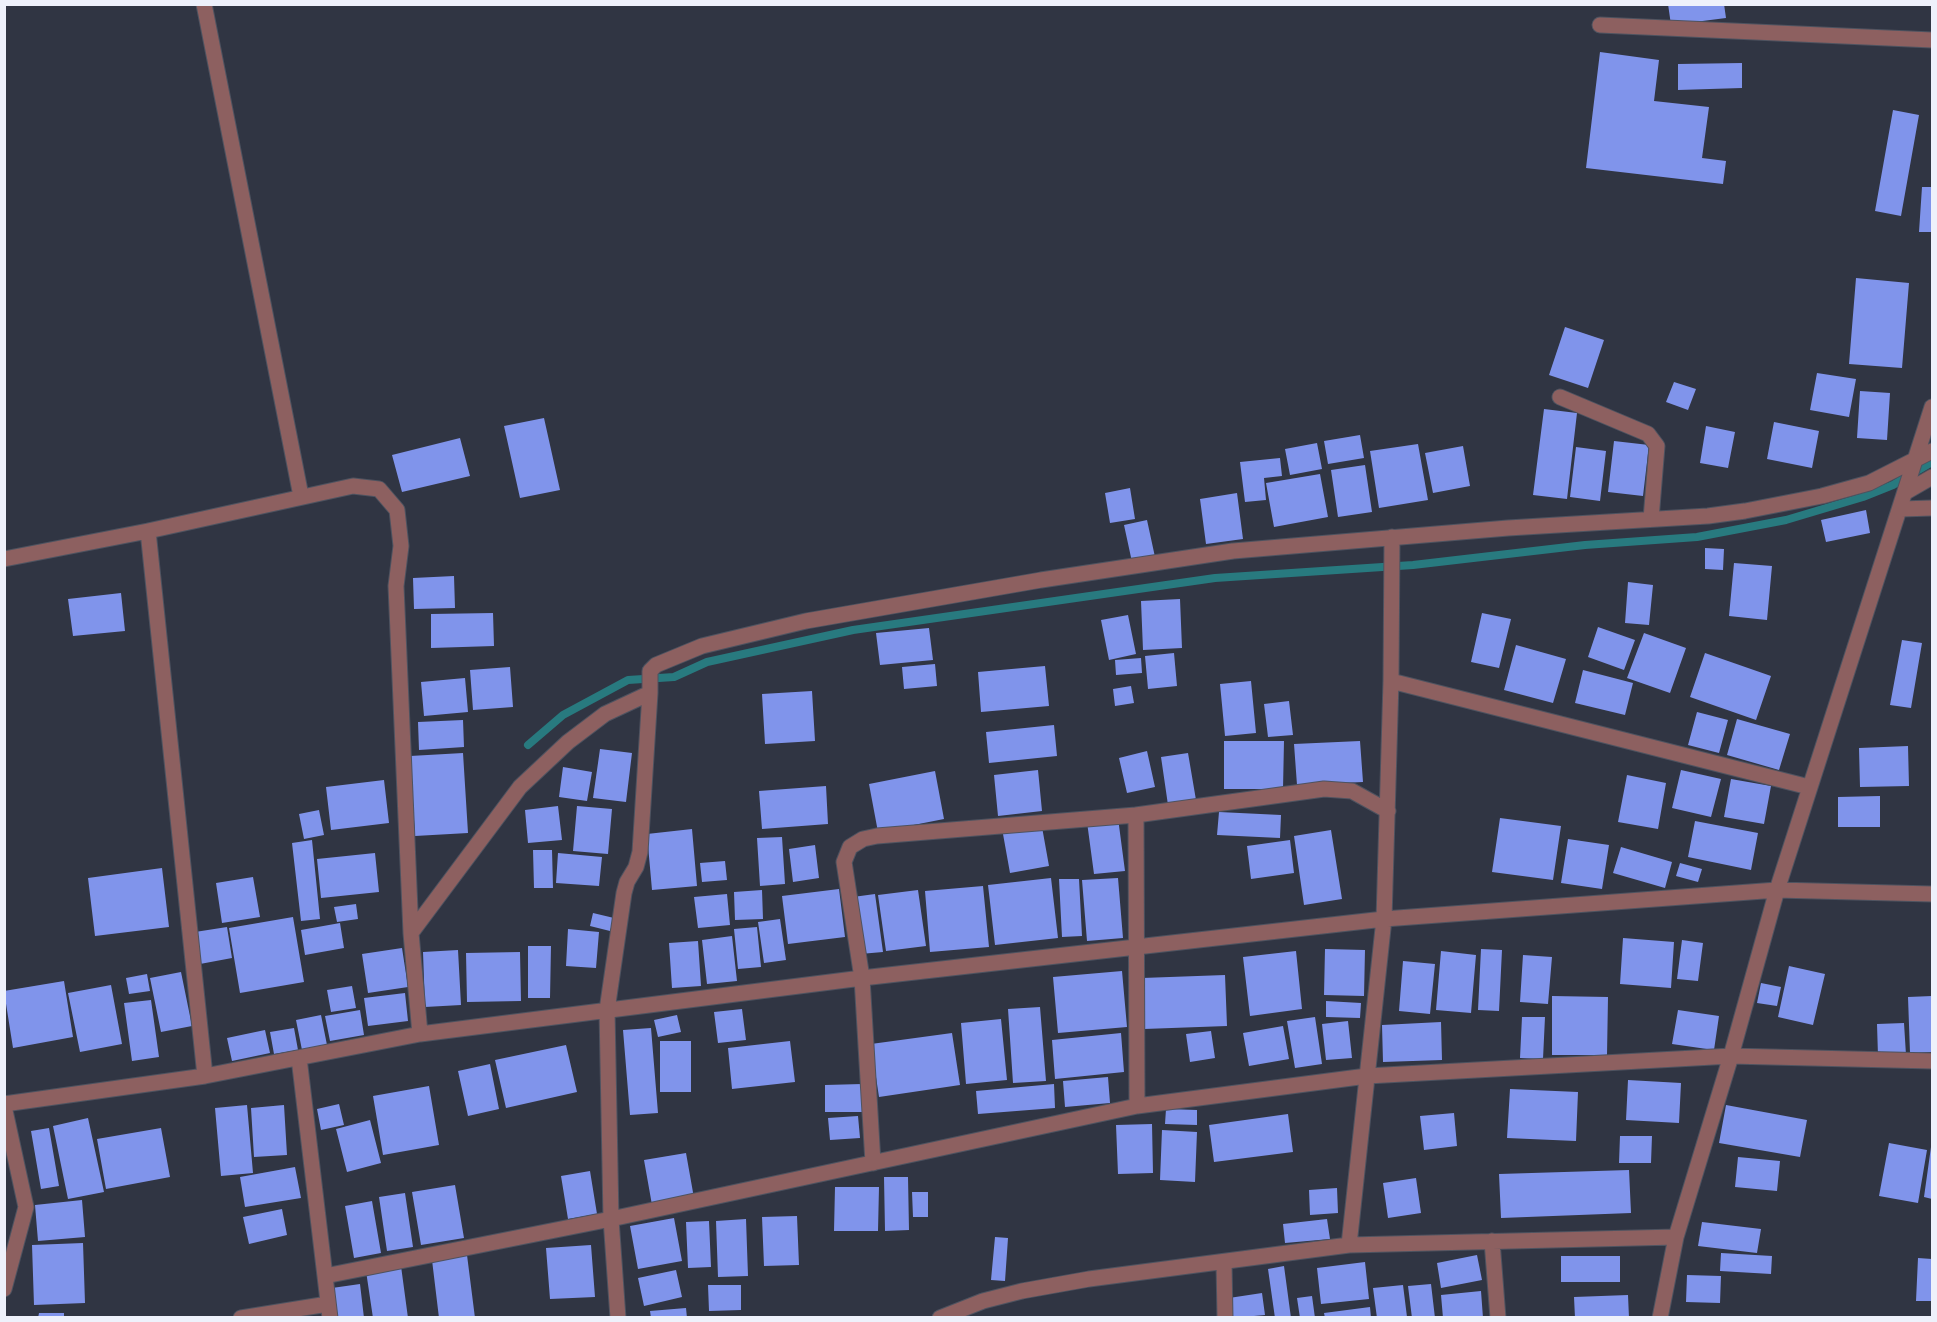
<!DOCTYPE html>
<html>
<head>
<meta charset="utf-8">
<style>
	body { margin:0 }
	#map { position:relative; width:1937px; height:1322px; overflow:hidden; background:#303543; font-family:"Crimson Pro",serif }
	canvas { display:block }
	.frame { position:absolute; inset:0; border:6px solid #eef1fb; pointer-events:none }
</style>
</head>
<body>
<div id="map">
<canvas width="1937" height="1322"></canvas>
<div class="frame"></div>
</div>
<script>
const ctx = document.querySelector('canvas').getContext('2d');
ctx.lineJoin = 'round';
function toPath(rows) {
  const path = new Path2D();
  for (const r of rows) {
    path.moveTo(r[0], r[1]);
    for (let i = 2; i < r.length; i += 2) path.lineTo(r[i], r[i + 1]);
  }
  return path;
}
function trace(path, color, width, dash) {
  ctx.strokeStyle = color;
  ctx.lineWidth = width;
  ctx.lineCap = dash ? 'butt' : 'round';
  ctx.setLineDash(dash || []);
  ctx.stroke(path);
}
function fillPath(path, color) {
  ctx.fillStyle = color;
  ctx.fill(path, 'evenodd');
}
const stream = toPath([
	[528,745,563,715,628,680,674,677,707,662,853,630,1215,578,1413,565,1585,545,1697,537,1786,520,1863,497,1893,485,1932,462]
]);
const building = toPath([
	[1668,4,1724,4,1726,18,1671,25],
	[1600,52,1659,60,1654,101,1709,107,1702,158,1726,161,1723,184,1586,168],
	[1742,63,1742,88,1678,90,1678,64],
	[1893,110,1919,115,1901,216,1875,211],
	[1922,187,1932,187,1932,232,1919,232],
	[1856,278,1909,283,1902,368,1849,364],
	[1565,327,1604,340,1588,388,1549,375],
	[1817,373,1856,379,1849,417,1810,410],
	[1674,382,1696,389,1688,410,1666,402],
	[1860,391,1890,393,1887,440,1857,438],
	[1544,409,1577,413,1567,499,1533,495],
	[544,418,560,490,520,498,504,426],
	[1774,422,1819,431,1812,468,1767,459],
	[1706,426,1735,432,1728,468,1700,463],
	[1360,435,1364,458,1328,464,1324,441],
	[460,438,470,476,402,492,392,455],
	[1614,441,1649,445,1643,496,1608,492],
	[1317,443,1322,469,1290,475,1285,449],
	[1418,444,1428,500,1379,508,1370,451],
	[1463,446,1470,486,1433,493,1425,453],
	[1576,447,1606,451,1600,501,1570,497],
	[1280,458,1282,476,1264,478,1266,500,1245,502,1240,462],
	[1365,465,1372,512,1338,517,1331,470],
	[1320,474,1328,517,1274,527,1266,483],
	[1130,488,1135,519,1110,523,1105,493],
	[1237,493,1243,539,1206,544,1200,499],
	[1866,510,1870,533,1826,542,1821,520],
	[1147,520,1155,557,1132,562,1124,525],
	[1705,548,1724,549,1723,570,1705,569],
	[1734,563,1772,566,1767,620,1729,616],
	[454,576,455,608,414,609,413,578],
	[1628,582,1653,585,1649,625,1625,623],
	[121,593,125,631,73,636,68,599],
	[1180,599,1182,648,1143,650,1141,601],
	[493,613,494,646,431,648,431,614],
	[1482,613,1511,619,1499,668,1471,662],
	[1128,615,1136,654,1109,660,1101,620],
	[1598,627,1635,640,1624,670,1588,657],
	[929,628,933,660,880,665,876,633],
	[1644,633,1686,648,1670,693,1627,678],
	[1902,640,1922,643,1911,708,1890,705],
	[1516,645,1566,659,1553,703,1504,690],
	[1174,653,1177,686,1148,689,1145,656],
	[1705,653,1771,676,1756,720,1690,697],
	[1141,658,1142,673,1116,675,1115,660],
	[935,664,937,686,904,689,902,667],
	[1045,666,1049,706,981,712,978,672],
	[510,667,513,707,473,710,470,670],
	[1583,670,1633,683,1625,715,1575,703],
	[465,678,468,712,424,716,421,682],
	[1251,681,1256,733,1225,736,1220,684],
	[1131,686,1134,703,1115,706,1113,689],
	[812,691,815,741,765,744,762,694],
	[1289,701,1293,735,1268,737,1264,704],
	[1697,712,1728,720,1719,753,1688,745],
	[1737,719,1790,734,1779,770,1727,755],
	[463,720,464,747,419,750,418,722],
	[1054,725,1057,756,989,763,986,732],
	[1224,741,1284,741,1283,789,1224,789],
	[1360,741,1363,782,1297,785,1294,744],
	[1908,746,1909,786,1860,787,1859,748],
	[600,749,632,753,626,802,593,798],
	[1147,751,1155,787,1127,793,1119,758],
	[463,753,468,833,415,836,410,756],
	[1188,753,1196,800,1168,805,1161,757],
	[563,767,592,772,587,801,559,797],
	[1038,770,1042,811,998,816,994,775],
	[1681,770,1721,779,1711,817,1672,808],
	[935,771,944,819,878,832,869,784],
	[1627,775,1666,783,1658,829,1618,822],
	[1731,779,1771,786,1764,824,1724,817],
	[384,780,389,823,331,830,326,787],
	[826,786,828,824,762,829,759,791],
	[1880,796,1880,827,1838,827,1838,797],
	[558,806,562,840,528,843,525,810],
	[577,806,612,809,608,854,573,851],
	[319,810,324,835,304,839,299,814],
	[1219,812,1281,815,1280,838,1217,835],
	[1118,818,1125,871,1094,874,1087,822],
	[1500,818,1561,826,1553,880,1492,872],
	[1695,821,1758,833,1751,870,1688,857],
	[1042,827,1049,866,1010,873,1003,834],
	[692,829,697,886,652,890,647,834],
	[1331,830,1342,899,1304,905,1294,836],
	[782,837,785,884,760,886,757,838],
	[1568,839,1609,845,1602,889,1561,883],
	[312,840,320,919,301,921,292,843],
	[1290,840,1294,873,1251,879,1247,846],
	[815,845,819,878,793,882,789,849],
	[1621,847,1672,862,1665,888,1613,873],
	[533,850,552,850,553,888,534,888],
	[375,853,379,892,321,898,317,859],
	[558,853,602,857,599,886,556,883],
	[725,861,727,880,702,882,700,863],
	[1680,863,1702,869,1698,882,1676,876],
	[162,868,169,927,95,936,88,878],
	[253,877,260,917,222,923,216,883],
	[1051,878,1058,938,995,945,988,885],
	[1118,878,1123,938,1087,941,1082,880],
	[1059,879,1079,879,1082,936,1062,937],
	[983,886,989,947,930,952,925,891],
	[839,889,845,937,788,944,782,896],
	[762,890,763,919,735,920,734,892],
	[918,890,926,946,886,951,878,895],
	[727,894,730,925,698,928,694,897],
	[875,894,883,952,860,954,853,897],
	[356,904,358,919,337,922,334,907],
	[593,913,614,918,610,931,590,926],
	[293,917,304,982,240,993,229,928],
	[780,919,786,960,764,963,758,922],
	[340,923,344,948,305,955,301,930],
	[227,927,232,958,200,964,195,932],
	[757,927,761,967,738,969,734,929],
	[568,929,599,932,596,968,566,966],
	[732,936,737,981,707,984,702,940],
	[1623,938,1674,942,1671,988,1620,984],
	[1682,940,1703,943,1698,981,1677,979],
	[698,941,701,986,672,988,669,943],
	[528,946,551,946,550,998,528,998],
	[402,948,408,987,368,993,362,954],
	[1325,949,1365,950,1364,996,1324,995],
	[1481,949,1502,950,1499,1011,1478,1010],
	[458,950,461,1005,425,1007,423,952],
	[1296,951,1302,1009,1250,1016,1243,957],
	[1441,951,1476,955,1471,1013,1436,1010],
	[520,952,521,1001,467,1002,466,953],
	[1523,955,1552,957,1548,1004,1520,1002],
	[1403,961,1435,964,1430,1014,1399,1011],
	[1789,966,1825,974,1813,1025,1778,1017],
	[1122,971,1127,1027,1058,1033,1053,977],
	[181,972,192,1026,161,1032,150,978],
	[147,974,150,991,129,994,126,978],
	[1225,975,1227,1026,1144,1029,1142,978],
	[64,981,73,1037,13,1048,4,991],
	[1761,983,1781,987,1777,1006,1757,1003],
	[111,985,122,1044,80,1052,68,993],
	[352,986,356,1008,331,1012,327,990],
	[405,993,408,1021,368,1026,364,998],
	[1552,996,1608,997,1607,1055,1552,1055],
	[1932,996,1932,1052,1910,1053,1908,997],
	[151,1000,159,1057,132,1061,124,1003],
	[1326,1001,1361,1003,1360,1018,1326,1017],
	[1040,1007,1046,1081,1013,1083,1008,1009],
	[742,1009,746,1040,718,1043,714,1012],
	[360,1010,364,1035,330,1041,325,1016],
	[1678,1010,1719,1016,1714,1050,1672,1044],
	[321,1015,327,1045,302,1050,296,1020],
	[677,1015,681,1032,658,1037,654,1020],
	[1315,1017,1322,1064,1295,1068,1287,1021],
	[1522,1017,1545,1017,1543,1059,1520,1058],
	[1001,1019,1007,1080,966,1084,961,1023],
	[1348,1021,1352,1058,1326,1060,1322,1024],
	[1441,1022,1442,1060,1383,1062,1382,1025],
	[1904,1023,1906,1055,1878,1056,1877,1024],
	[1283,1026,1289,1059,1249,1066,1243,1033],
	[294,1028,298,1050,274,1054,270,1032],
	[651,1028,658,1113,630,1115,623,1030],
	[265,1030,270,1053,232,1061,227,1038],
	[1211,1031,1215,1058,1190,1062,1186,1034],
	[952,1033,960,1085,879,1097,871,1044],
	[1121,1033,1124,1072,1055,1079,1052,1040],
	[660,1041,691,1041,691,1092,660,1092],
	[790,1041,795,1082,732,1089,728,1048],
	[566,1045,577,1092,506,1108,495,1060],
	[490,1064,499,1109,468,1116,458,1071],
	[1108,1077,1110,1103,1065,1107,1063,1081],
	[1628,1080,1681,1083,1679,1123,1626,1120],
	[862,1084,863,1112,825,1112,825,1085],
	[1054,1084,1055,1108,978,1114,976,1091],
	[429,1086,439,1145,383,1155,373,1096],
	[1510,1089,1578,1092,1576,1141,1507,1138],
	[339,1104,344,1125,321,1130,317,1109],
	[247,1105,253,1173,221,1176,215,1108],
	[284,1105,287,1155,254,1157,251,1108],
	[1726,1105,1807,1120,1800,1157,1719,1143],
	[1166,1109,1197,1110,1197,1125,1165,1124],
	[1454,1113,1457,1146,1424,1150,1420,1116],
	[1288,1114,1293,1152,1214,1162,1209,1125],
	[858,1116,860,1138,830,1140,828,1118],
	[88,1118,104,1192,68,1199,53,1126],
	[370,1120,381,1163,347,1172,336,1129],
	[1152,1124,1153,1173,1118,1174,1116,1125],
	[49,1128,59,1186,41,1189,31,1131],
	[161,1128,170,1177,106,1189,97,1139],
	[1162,1130,1197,1132,1195,1182,1160,1180],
	[1620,1136,1652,1136,1651,1163,1619,1163],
	[1889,1143,1927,1150,1918,1203,1879,1196],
	[1931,1147,1932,1147,1932,1199,1924,1197],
	[686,1153,694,1198,652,1205,644,1160],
	[1738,1157,1780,1161,1777,1191,1735,1187],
	[295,1167,301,1198,245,1207,240,1177],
	[1629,1170,1631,1213,1501,1218,1499,1174],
	[590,1171,597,1214,568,1219,561,1176],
	[884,1177,908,1177,909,1230,885,1231],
	[1416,1178,1421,1213,1388,1218,1383,1183],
	[455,1185,464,1238,421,1245,412,1192],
	[835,1187,879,1187,878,1231,834,1231],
	[1337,1188,1338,1213,1310,1215,1309,1190],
	[912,1192,928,1192,928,1217,913,1217],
	[405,1193,413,1247,387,1251,379,1197],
	[82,1200,85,1237,38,1241,35,1205],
	[372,1201,381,1253,354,1258,345,1206],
	[282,1209,287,1235,249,1244,243,1217],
	[797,1216,799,1265,764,1266,762,1217],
	[674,1218,682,1261,638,1269,630,1226],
	[746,1219,748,1276,718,1277,716,1221],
	[1327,1219,1330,1239,1285,1243,1283,1224],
	[709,1221,711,1267,688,1268,686,1222],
	[1702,1222,1761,1229,1757,1253,1698,1246],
	[995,1237,1008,1238,1005,1281,991,1280],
	[83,1243,85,1303,34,1305,32,1245],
	[591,1245,595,1297,550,1299,546,1248],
	[1721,1253,1772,1256,1771,1274,1720,1271],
	[467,1255,475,1318,439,1318,432,1260],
	[1477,1255,1482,1280,1441,1288,1437,1263],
	[1561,1256,1620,1256,1620,1282,1561,1282],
	[1918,1258,1932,1259,1932,1301,1916,1301],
	[1365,1262,1369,1299,1321,1304,1317,1268],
	[401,1266,408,1318,373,1318,366,1271],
	[1284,1266,1291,1318,1275,1318,1268,1269],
	[676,1270,682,1297,644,1306,638,1278],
	[1687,1275,1721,1276,1720,1303,1686,1302],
	[360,1284,364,1318,336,1318,332,1288],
	[1431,1284,1435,1318,1412,1318,1408,1286],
	[708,1285,741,1285,741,1310,709,1311],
	[1403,1285,1407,1317,1377,1318,1373,1288],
	[1481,1291,1483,1318,1443,1318,1441,1295],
	[1262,1293,1265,1315,1232,1318,1229,1298],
	[1628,1295,1629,1318,1575,1318,1574,1297],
	[1312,1296,1315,1318,1300,1318,1297,1298],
	[1370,1307,1371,1318,1325,1318,1324,1313],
	[686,1308,687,1318,651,1318,650,1311],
	[39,1313,64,1313,64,1318,38,1318]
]);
const minor = toPath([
	[204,4,301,496],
	[1600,25,1932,40],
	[1560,397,1648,434,1657,446,1651,519],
	[1906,492,1932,477],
	[1901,509,1932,508],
	[148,531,205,1076],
	[4,559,148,531,353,486,379,489,397,510,401,546,396,586,411,933,420,1034],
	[1391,681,1809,787],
	[411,933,520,787,568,742,605,714,650,693,650,671,656,665,702,646,806,621,1041,580,1233,551,1508,528,1708,516,1745,511,1822,496,1869,483,1932,451],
	[299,1058,330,1318],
	[4,1104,205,1076,420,1034,862,978,1384,919,1777,890,1932,894],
	[4,1106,26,1207,4,1289],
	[1137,1106,1136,815,1324,789,1352,791,1388,811],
	[873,1163,862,978,844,862,850,847,863,839,877,836,1136,815],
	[1492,1241,1498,1318],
	[1349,1245,1384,919,1391,681,1392,537],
	[1224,1263,1225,1318],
	[325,1276,611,1219,1137,1106,1367,1076,1731,1056,1932,1061],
	[241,1318,328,1304],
	[618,1318,611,1219,607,1010,624,893,627,882,636,867,640,852,650,693],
	[940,1318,983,1301,1022,1291,1089,1279,1349,1245,1676,1237],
	[1660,1318,1676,1237,1731,1056,1777,890,1932,407]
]);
trace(stream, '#287a7f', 8);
fillPath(building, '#8094eb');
trace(minor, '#4e5360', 17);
trace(minor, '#8d6060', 15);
</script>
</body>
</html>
